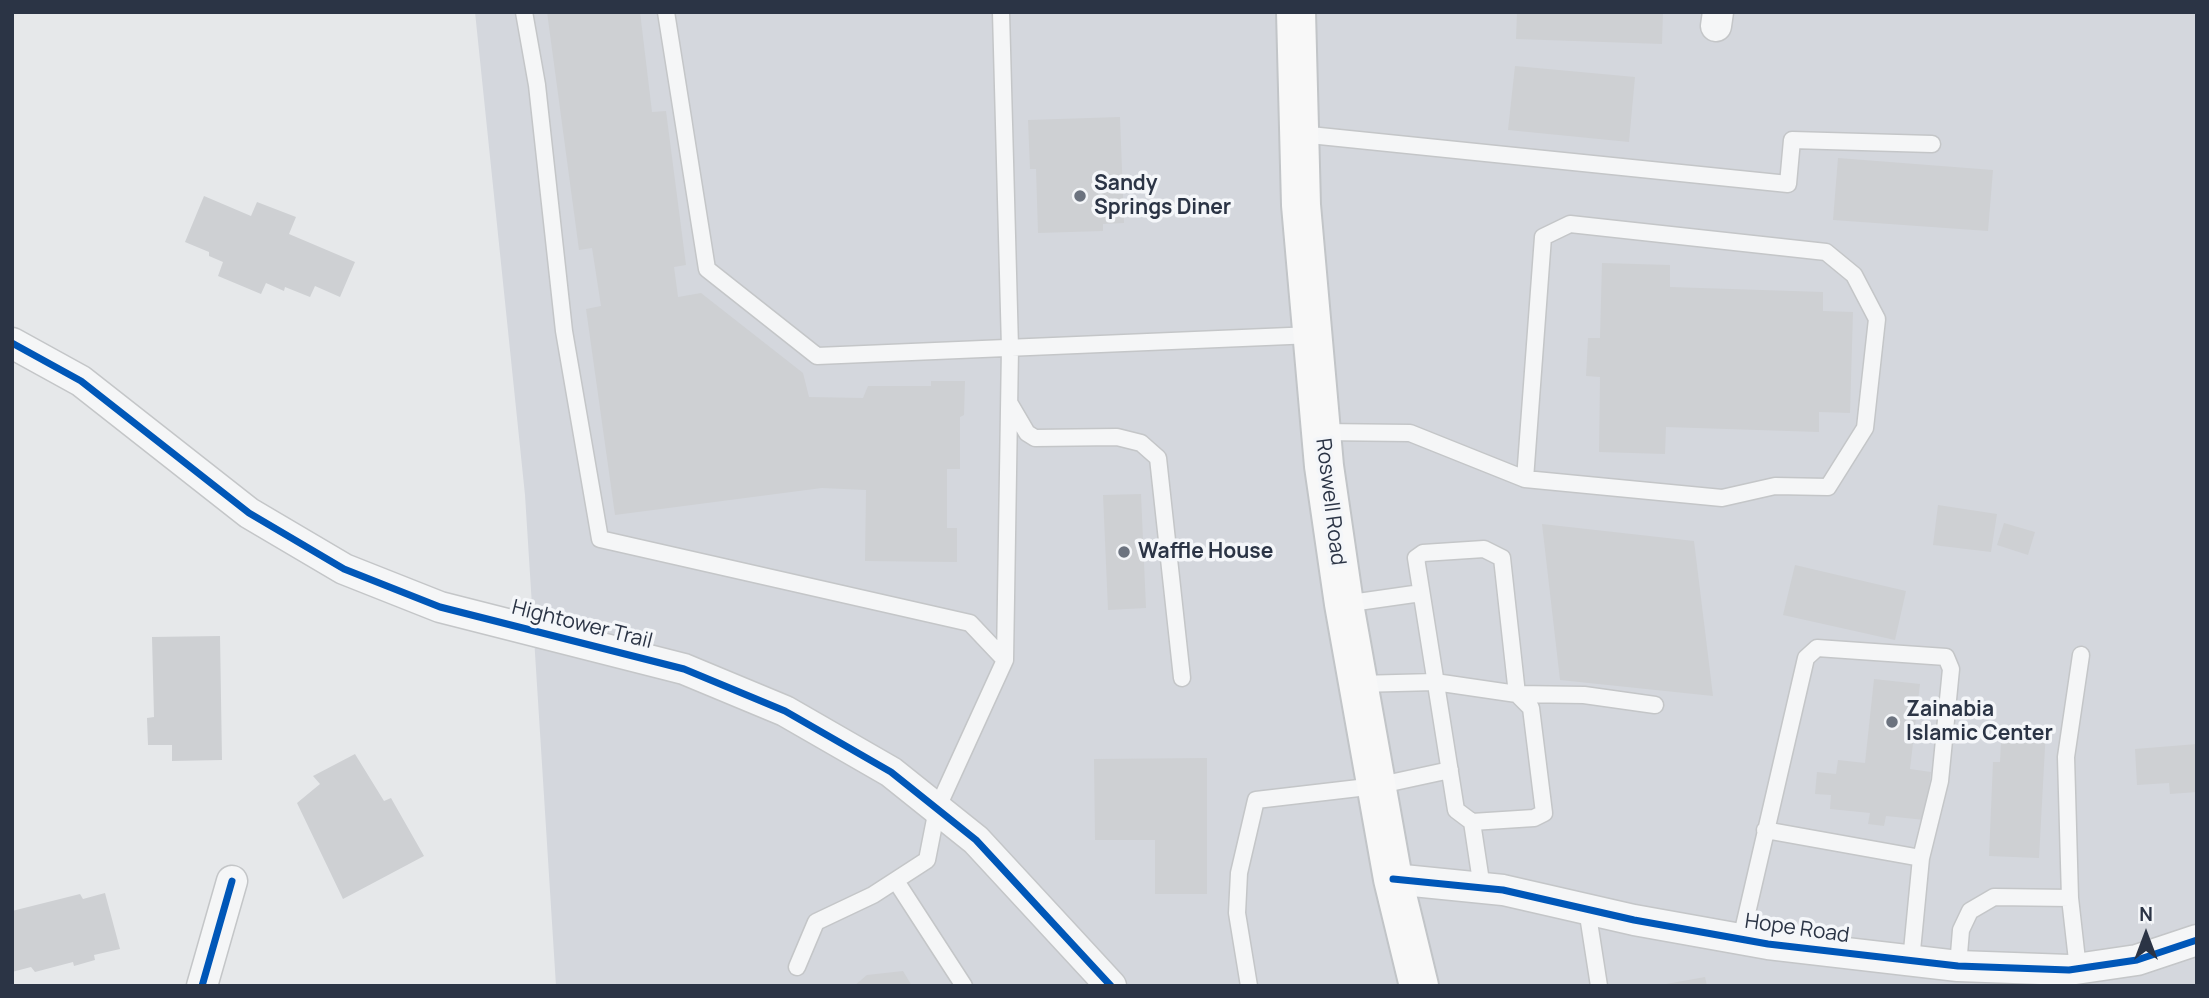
<!DOCTYPE html>
<html>
<head>
<meta charset="utf-8">
<style>
	body { margin:0 }
	#map { position:relative; width:2209px; height:998px; overflow:hidden; background:#e6e8ea; font-family:Manrope,sans-serif }
	canvas { display:block }
	.frame { position:absolute; inset:0; border:14px solid #2b3445; pointer-events:none }
	.north { position:absolute; left:2111px; top:900px; width:70px; height:70px; -webkit-text-stroke:5px #f4f6f9; paint-order:stroke; rotate:0deg; font-size:19px; font-weight:700; line-height:28px; text-align:center; color:#2b3445 }
	.north::after { content:''; display:block; margin:auto; width:24px; height:32px; background:#2b3445; clip-path:polygon(50% 0,100% 100%,50% 72%,0 100%) }
</style>
</head>
<body>
<div id="map">
<canvas width="2209" height="998"></canvas>
<div class="frame"></div>
<div class="north">N</div>
</div>
<script>
const ctx = document.querySelector('canvas').getContext('2d');
ctx.lineJoin = 'round';
function fillPath(path, color) {
  ctx.fillStyle = color;
  ctx.fill(path, 'evenodd');
}
function toPath(rows) {
  const path = new Path2D();
  for (const r of rows) {
    path.moveTo(r[0], r[1]);
    for (let i = 2; i < r.length; i += 2) path.lineTo(r[i], r[i + 1]);
  }
  return path;
}
function trace(path, color, width, dash) {
  ctx.strokeStyle = color;
  ctx.lineWidth = width;
  ctx.lineCap = dash ? 'butt' : 'round';
  ctx.setLineDash(dash || []);
  ctx.stroke(path);
}
function write(font, color, halo, rows, align = 'center') {
  ctx.font = font + ' Manrope,sans-serif';
  ctx.lineWidth = 7;
  ctx.setLineDash([]);
  ctx.textBaseline = 'middle';
  ctx.strokeStyle = halo;
  ctx.fillStyle = color;
  for (const [text, x, y, turn = 0] of rows) {
    ctx.save();
    ctx.translate(x, y);
    ctx.rotate((+turn || 0) * Math.PI / 180);
    ctx.textAlign = isNaN(turn) ? turn : align;
    if (halo) ctx.strokeText(text, 0, 0);
    ctx.fillText(text, 0, 0);
    ctx.restore();
  }
}
const built = toPath([
	[475,12,2197,12,2197,986,556,986,525,495]
]);
const building = toPath([
	[547,12,640,12,652,112,666,111,686,265,674,267,678,297,701,293,803,373,809,397,863,398,868,386,931,386,931,381,965,381,964,415,960,417,960,469,947,469,947,528,957,528,957,562,865,561,866,490,822,488,615,515,586,309,601,306,592,248,579,250],
	[1517,12,1663,12,1662,44,1516,39],
	[1515,66,1635,77,1629,142,1508,130],
	[1120,117,1124,223,1103,224,1103,231,1038,233,1036,169,1030,169,1028,120],
	[1838,158,1993,170,1988,231,1833,220],
	[204,196,251,216,257,202,296,217,289,234,355,262,340,297,315,286,310,297,285,287,284,291,266,283,261,294,218,276,223,262,209,256,209,252,185,242],
	[1602,263,1670,265,1670,287,1823,292,1823,311,1853,312,1850,413,1819,412,1819,432,1666,427,1665,454,1599,452,1600,377,1586,376,1588,338,1600,338],
	[1141,494,1146,608,1108,610,1103,495],
	[1938,505,1997,514,1991,552,1933,545],
	[2004,523,2035,532,2028,555,1997,545],
	[1542,524,1694,541,1713,696,1560,680],
	[1795,565,1906,591,1895,640,1783,615],
	[220,636,222,760,172,761,172,745,148,745,147,718,154,717,152,637],
	[1874,679,1920,684,1910,769,1931,772,1925,820,1886,816,1884,826,1868,824,1870,813,1830,809,1831,795,1815,794,1817,772,1836,774,1838,760,1865,763],
	[2002,727,2046,729,2039,858,1989,856,1993,762,2000,762],
	[2197,744,2197,792,2170,794,2169,783,2137,785,2135,749],
	[355,754,384,801,391,798,424,856,343,899,297,803,320,784,313,776],
	[1207,758,1207,894,1155,894,1155,840,1095,840,1094,759],
	[105,893,120,949,94,955,95,960,74,966,73,962,35,972,31,967,12,972,12,911,80,894,83,899],
	[903,971,912,986,854,986,867,975],
	[1705,977,1707,986,1666,986,1666,984]
]);
const lane = toPath([
	[524,12,537,85,564,331,600,539,970,623,1005,660],
	[666,12,707,269,817,356,1313,335],
	[1300,134,1788,184,1792,140,1932,144],
	[1010,404,1027,433,1035,438,1117,437,1141,443,1158,458,1182,678],
	[1321,432,1410,433,1525,479,1722,498,1775,486,1828,487,1865,428,1877,319,1854,275,1826,252,1570,224,1543,237,1525,479],
	[1344,604,1421,593],
	[1358,684,1435,682,1517,694,1584,695,1655,705],
	[1472,822,1456,810,1416,558,1423,553,1484,549,1502,558,1517,694,1531,708,1544,813,1534,818,1472,822,1482,888],
	[1765,830,1921,858],
	[896,881,964,986],
	[1587,909,1599,986],
	[1741,939,1806,658,1817,648,1946,657,1951,669,1940,781,1921,858,1911,961],
	[1958,966,1961,930,1970,911,1994,897,2070,898],
	[797,967,816,922,873,895,927,860,937,809,1005,660,1010,348,1001,12],
	[2078,969,2070,898,2066,757,2081,655],
	[1249,986,1237,913,1239,873,1256,800,1376,786,1450,770]
]);
const street = toPath([
	[1716,26,1718,12],
	[12,343,81,381,249,513,344,569,440,607,684,669,785,711,891,772,976,840,1111,986],
	[1393,879,1503,890,1634,920,1768,944,1958,966,2069,970,2137,960,2197,940],
	[202,986,232,881]
]);
const primary = toPath([
	[1296,12,1301,205,1324,466,1344,604,1393,879,1419,986]
]);
const cycleway = toPath([
	[12,343,81,381,249,513,344,569,440,607,684,669,785,711,891,772,976,840,1111,986],
	[1393,879,1503,890,1634,920,1768,944,1958,966,2069,970,2137,960,2197,940],
	[202,986,232,881]
]);
const markers = [
	[1080,196,7,"#6c737f"],
	[1124,552,7,"#6c737f"],
	[1892,722,7,"#6c737f"]
];
const poiNames = [
	["Sandy",1094,184],
	["Springs Diner",1094,208],
	["Waffle House",1138,552],
	["Zainabia",1906,710],
	["Islamic Center",1906,734]
];
const streetNames = [
	["Roswell Road",1330,502,83],
	["Hightower Trail",582,625,14],
	["Hope Road",1797,929,8]
];
fillPath(built, '#d4d7dd');
fillPath(building, '#ced0d3');
trace(lane, '#c4c6c8', 19);
trace(street, '#c4c6c8', 33);
trace(primary, '#c2c5c8', 42);
trace(lane, '#f5f6f7', 16);
trace(street, '#f5f6f7', 30);
trace(primary, '#f8f8f8', 38);
trace(cycleway, '#0057b8', 7);
for (const [x, y, r, color] of markers) {
  const dot = new Path2D();
  dot.arc(x, y, r, 0, 2 * Math.PI);
  ctx.fillStyle = color;
  ctx.fill(dot);
  trace(dot, '#f4f6f9', 2.5);
}
write('bold 21px', '#2b3445', '#f4f6f9', poiNames, 'left');
write('21px', '#2b3445', '#f4f6f9', streetNames);
</script>
</body>
</html>
